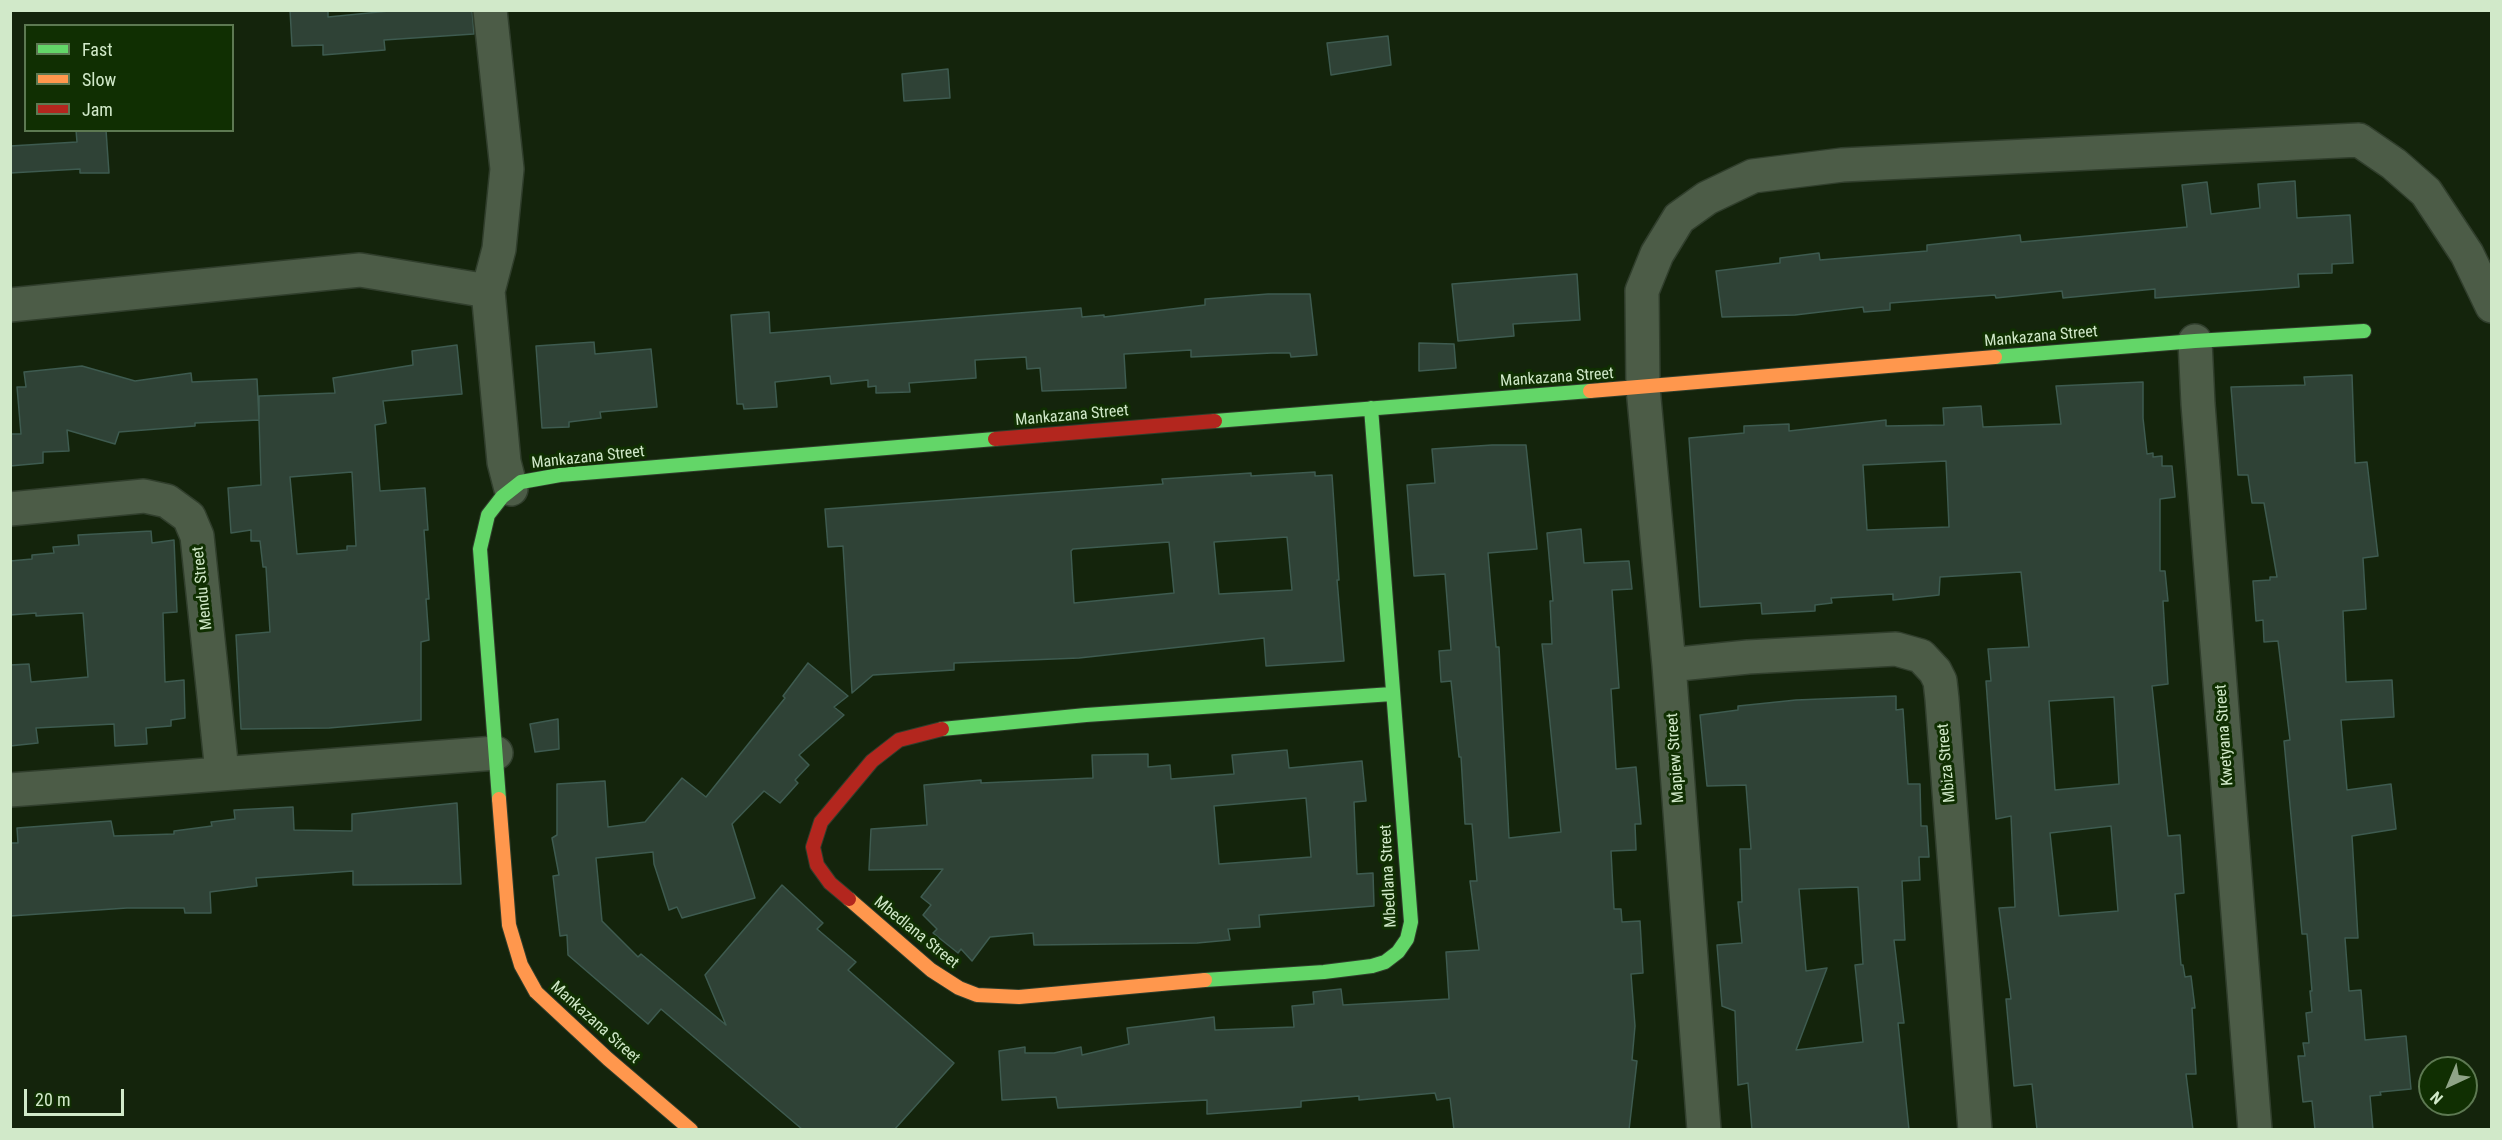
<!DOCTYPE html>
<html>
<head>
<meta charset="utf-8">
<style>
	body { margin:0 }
	#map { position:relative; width:2502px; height:1140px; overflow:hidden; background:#14240c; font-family:"Roboto Condensed",sans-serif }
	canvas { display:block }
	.frame { position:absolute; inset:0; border:12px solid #d1e9c9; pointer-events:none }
	.legend { position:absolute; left:24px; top:24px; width:210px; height:108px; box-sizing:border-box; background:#102f02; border:2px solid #5d7952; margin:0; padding:8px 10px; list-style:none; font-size:18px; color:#d1e9c9 }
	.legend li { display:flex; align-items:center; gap:12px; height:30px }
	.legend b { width:30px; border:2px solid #5d7952 }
	.north { position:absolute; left:2418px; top:1056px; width:60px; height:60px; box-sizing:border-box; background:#102f02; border:2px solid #5d7952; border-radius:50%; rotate:224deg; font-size:16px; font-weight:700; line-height:24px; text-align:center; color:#d1e9c9 }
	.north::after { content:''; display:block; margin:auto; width:21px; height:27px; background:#8fa487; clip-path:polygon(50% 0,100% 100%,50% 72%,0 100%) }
	.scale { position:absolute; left:24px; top:1089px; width:100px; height:27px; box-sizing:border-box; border:3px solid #d1e9c9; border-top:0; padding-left:8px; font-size:18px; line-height:21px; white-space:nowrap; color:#d1e9c9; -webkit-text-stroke:4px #102f02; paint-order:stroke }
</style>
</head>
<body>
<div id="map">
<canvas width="2502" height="1140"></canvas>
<div class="frame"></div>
<ul class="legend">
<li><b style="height:8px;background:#63d668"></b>Fast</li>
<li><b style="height:8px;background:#ff974d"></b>Slow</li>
<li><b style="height:8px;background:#b3261e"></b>Jam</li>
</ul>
<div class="north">N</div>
<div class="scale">20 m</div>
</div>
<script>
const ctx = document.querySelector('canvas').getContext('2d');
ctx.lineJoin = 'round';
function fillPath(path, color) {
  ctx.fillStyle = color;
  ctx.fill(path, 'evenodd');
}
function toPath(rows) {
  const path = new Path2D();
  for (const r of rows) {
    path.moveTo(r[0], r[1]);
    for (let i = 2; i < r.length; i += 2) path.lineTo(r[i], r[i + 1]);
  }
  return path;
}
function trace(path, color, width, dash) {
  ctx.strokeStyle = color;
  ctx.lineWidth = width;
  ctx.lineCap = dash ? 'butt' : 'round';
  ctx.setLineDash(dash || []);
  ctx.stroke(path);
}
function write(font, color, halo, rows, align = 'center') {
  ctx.font = font + ' "Roboto Condensed",sans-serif';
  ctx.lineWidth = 6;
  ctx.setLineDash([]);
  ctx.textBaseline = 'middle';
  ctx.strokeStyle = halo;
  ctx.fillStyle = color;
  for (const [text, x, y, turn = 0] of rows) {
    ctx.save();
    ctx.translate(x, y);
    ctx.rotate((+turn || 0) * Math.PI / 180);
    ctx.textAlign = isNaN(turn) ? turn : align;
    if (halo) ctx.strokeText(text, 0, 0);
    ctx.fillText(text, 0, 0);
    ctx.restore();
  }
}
const building = toPath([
	[290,10,328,10,328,17,399,10,472,10,474,34,384,40,385,50,323,55,323,45,292,46,290,10],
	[1388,36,1391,65,1331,75,1327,43,1388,36],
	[948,69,950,98,904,101,902,74,948,69],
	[76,130,106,130,109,173,80,173,80,169,10,173,10,146,77,142,76,130],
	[2295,181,2297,218,2350,215,2353,263,2332,264,2332,273,2298,274,2299,287,2155,298,2155,289,2063,298,2062,291,1996,298,1995,295,1890,303,1890,310,1864,312,1863,307,1795,315,1722,317,1716,271,1780,263,1780,258,1819,253,1820,260,1927,251,1927,245,2020,235,2021,242,2187,227,2182,185,2207,182,2211,214,2260,208,2258,184,2295,181],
	[1577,274,1580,320,1513,324,1514,336,1458,341,1452,284,1577,274],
	[1268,294,1310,294,1317,355,1291,357,1290,353,1272,353,1191,357,1191,350,1124,354,1126,388,1042,391,1040,368,1027,369,1026,357,975,360,976,378,909,383,910,392,876,393,876,386,868,387,868,380,831,384,830,376,775,382,777,407,744,409,743,404,737,404,731,315,769,312,770,333,1081,308,1082,317,1104,315,1104,317,1205,305,1205,299,1268,294],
	[594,342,595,354,651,349,657,407,600,412,601,418,569,422,569,427,542,428,536,346,594,342],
	[1419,343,1454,344,1456,368,1419,371,1419,343],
	[457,345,462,394,383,401,386,423,375,425,380,491,425,488,428,530,424,530,429,599,426,599,429,640,421,642,421,720,329,728,241,729,236,635,270,632,266,567,263,567,260,541,251,541,251,530,231,533,228,488,261,485,259,420,195,423,195,426,119,432,115,444,67,430,69,451,43,452,43,463,10,466,10,434,21,434,17,387,26,387,24,372,82,366,135,381,191,373,192,382,257,379,259,419,259,396,335,393,333,378,413,365,412,351,457,345],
	[352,472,356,546,347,546,347,550,297,554,290,477,352,472],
	[2352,375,2355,463,2367,462,2378,556,2363,558,2366,609,2343,611,2346,682,2392,680,2394,717,2341,720,2347,790,2391,784,2396,829,2352,836,2358,938,2345,938,2349,991,2361,990,2365,1040,2406,1036,2411,1089,2380,1092,2381,1095,2370,1096,2373,1130,2315,1130,2312,1101,2303,1102,2298,1056,2305,1056,2303,1043,2309,1043,2306,1013,2312,1012,2310,991,2312,991,2307,934,2302,934,2284,741,2290,740,2278,641,2264,642,2263,620,2256,621,2253,581,2270,580,2270,577,2277,577,2264,503,2252,503,2248,475,2238,475,2231,387,2305,385,2304,377,2352,375],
	[2143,382,2143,418,2147,454,2153,453,2153,457,2162,456,2162,466,2172,466,2175,497,2160,499,2160,571,2165,571,2168,601,2163,601,2168,684,2152,686,2168,836,2180,835,2184,893,2175,894,2181,965,2183,965,2185,977,2191,976,2195,1008,2192,1008,2196,1074,2186,1074,2193,1130,2037,1130,2032,1084,2014,1086,2006,999,2011,999,1999,908,2015,907,2011,816,1996,819,1986,681,1991,681,1988,649,2029,647,2021,572,1940,577,1939,595,1893,600,1893,594,1831,598,1832,603,1815,605,1815,611,1762,614,1761,603,1700,607,1689,438,1744,433,1744,426,1789,424,1789,431,1886,420,1886,426,1944,425,1943,408,1981,406,1983,427,2061,424,2056,386,2143,382],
	[1946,461,1949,527,1867,530,1863,465,1946,461],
	[2114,697,2119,784,2055,790,2049,701,2114,697],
	[2111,826,2118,911,2059,916,2050,833,2111,826],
	[1492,445,1526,445,1537,549,1488,553,1496,647,1499,647,1509,838,1561,832,1542,644,1552,644,1550,601,1553,601,1547,533,1581,529,1584,563,1629,561,1632,589,1612,590,1619,688,1611,689,1616,769,1636,767,1641,824,1635,824,1636,850,1611,851,1614,909,1621,909,1622,922,1640,921,1643,973,1631,974,1635,1026,1632,1060,1637,1061,1629,1130,1454,1130,1450,1098,1437,1100,1435,1093,1359,1100,1359,1096,1301,1101,1301,1107,1207,1114,1207,1100,1058,1108,1056,1097,1002,1100,999,1051,1025,1047,1025,1053,1054,1053,1081,1047,1082,1055,1129,1044,1127,1028,1214,1017,1215,1030,1294,1027,1292,1006,1314,1004,1313,992,1341,989,1343,1005,1449,999,1446,952,1479,950,1470,881,1477,881,1472,824,1465,824,1461,757,1459,757,1451,681,1441,682,1439,651,1451,650,1445,574,1414,576,1407,485,1435,483,1432,449,1492,445],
	[1315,472,1315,476,1332,475,1339,580,1337,580,1344,661,1266,666,1264,638,1079,658,954,663,954,670,873,675,852,693,843,546,828,547,825,509,1163,484,1162,479,1251,473,1251,476,1315,472],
	[1287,537,1292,590,1219,594,1214,542,1287,537],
	[1169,542,1174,593,1074,603,1071,551,1073,549,1169,542],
	[151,531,152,543,174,540,177,612,163,613,165,682,184,680,185,718,171,720,171,726,146,728,147,744,115,746,114,724,36,728,38,743,10,746,10,665,29,664,31,682,88,677,83,613,36,616,36,613,10,615,10,561,32,559,32,555,54,553,53,547,79,545,78,535,151,531],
	[808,663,848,696,834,707,844,715,799,755,809,765,795,780,798,783,780,803,764,791,732,824,755,898,682,918,677,907,669,910,654,864,653,852,596,858,602,921,638,957,641,954,726,1025,705,975,782,885,823,923,817,929,856,962,848,970,954,1063,894,1130,803,1130,661,1009,648,1024,568,955,567,935,560,936,553,876,559,875,552,838,557,835,557,784,605,781,608,827,645,822,682,778,706,797,785,698,783,696,808,663],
	[1896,696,1896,710,1903,709,1908,784,1920,784,1921,826,1927,826,1929,857,1919,857,1920,880,1902,881,1905,940,1894,940,1904,1023,1898,1023,1909,1130,1752,1130,1748,1083,1738,1085,1735,1011,1722,1006,1717,945,1742,943,1738,902,1742,902,1740,849,1751,849,1746,785,1707,786,1700,715,1738,710,1738,706,1796,700,1896,696],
	[1858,887,1863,964,1855,965,1863,1042,1796,1050,1827,968,1806,971,1799,889,1858,887],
	[558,719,559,749,535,752,530,724,558,719],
	[1287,750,1289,768,1362,761,1366,801,1354,802,1357,874,1373,873,1374,906,1259,915,1260,927,1228,929,1230,940,1197,943,1034,945,1033,933,990,937,972,961,961,949,958,953,933,933,937,929,923,915,931,905,921,897,943,869,869,870,871,829,927,825,924,785,981,780,981,783,1093,778,1092,755,1148,754,1148,767,1170,765,1171,779,1234,774,1232,755,1287,750],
	[1306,798,1311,857,1219,864,1214,806,1306,798],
	[457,803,461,884,353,885,353,871,256,878,257,886,210,892,211,913,185,913,184,908,127,908,10,916,10,843,18,843,17,828,111,821,114,836,174,834,174,831,212,826,211,822,235,819,234,810,293,807,294,830,352,831,352,814,457,803]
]);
const street = toPath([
	[490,10,507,169,499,249,488,291,504,462,511,489],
	[10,305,360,270,488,291],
	[2195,341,2198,404,2255,1130],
	[10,509,144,496,167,501,189,517,197,536,222,772],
	[1669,665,1748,657,1896,649,1921,656,1935,671,1940,681,1942,699,1975,1130],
	[10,790,496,753],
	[1704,1130,1669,665,1643,388,1642,291,1657,254,1679,218,1707,198,1753,176,1842,165,2359,140,2394,164,2426,192,2467,254,2492,306]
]);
const fast = toPath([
	[1995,357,2195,341,2364,331],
	[1215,421,1590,391],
	[942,729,1086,715,1392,694],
	[499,799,480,549,488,515,502,497,521,482,560,475,995,439],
	[1205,980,1324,972,1372,966,1385,962,1398,952,1407,939,1411,922,1371,408]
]);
const slow = toPath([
	[1590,391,1995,357],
	[499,799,509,925,521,965,536,992,608,1059,691,1130],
	[849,899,931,970,959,988,977,995,1019,997,1205,980]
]);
const jam = toPath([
	[995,439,1215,421],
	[849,899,830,883,817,865,813,847,821,822,872,761,899,740,942,729]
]);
const streetNames = [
	["Mankazana Street",2041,337,-5],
	["Mankazana Street",1557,378,-4],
	["Mankazana Street",1072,416,-5],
	["Mankazana Street",588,458,-6],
	["Mendu Street",203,588,-96],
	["Kwetyana Street",2225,735,-94],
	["Mapiew Street",1676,758,-94],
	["Mbiza Street",1947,763,-95],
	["Mbedlana Street",1389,876,-93],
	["Mbedlana Street",916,933,39],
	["Mankazana Street",595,1023,42]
];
fillPath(building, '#2f4236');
trace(building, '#3e5b50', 1.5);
trace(street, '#303e2c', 36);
trace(fast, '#303e2c', 16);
trace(slow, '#303e2c', 16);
trace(jam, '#303e2c', 16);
trace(street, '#4c5c47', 33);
trace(fast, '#63d668', 14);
trace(slow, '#ff974d', 14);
trace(jam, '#b3261e', 14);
write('16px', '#d1e9c9', '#102f02', streetNames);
</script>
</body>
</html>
